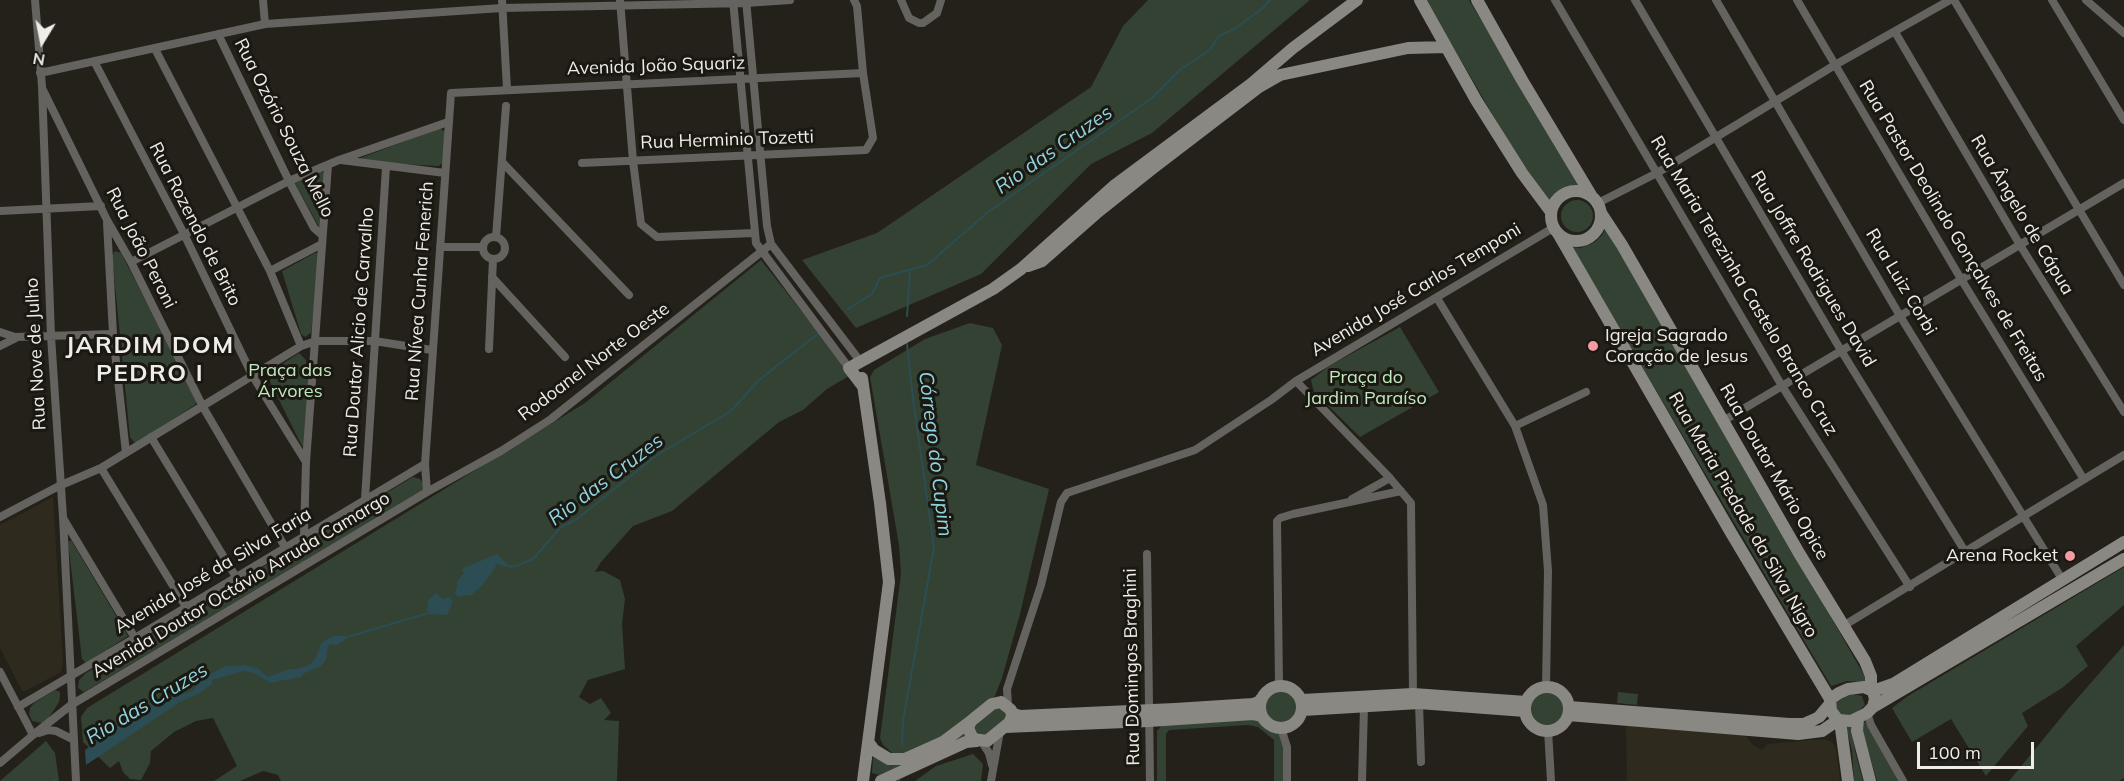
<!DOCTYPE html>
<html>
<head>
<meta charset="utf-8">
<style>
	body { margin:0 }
	#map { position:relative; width:2124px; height:781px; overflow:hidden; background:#23211a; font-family:Mulish,sans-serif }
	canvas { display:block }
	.north { position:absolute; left:12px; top:12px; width:60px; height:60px; -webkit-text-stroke:4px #1a1811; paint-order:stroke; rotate:190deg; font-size:16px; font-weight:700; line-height:24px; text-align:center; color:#eeede8 }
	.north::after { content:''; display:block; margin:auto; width:21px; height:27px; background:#eeede8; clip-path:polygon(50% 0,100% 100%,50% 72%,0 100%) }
	.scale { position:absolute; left:1917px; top:742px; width:117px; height:27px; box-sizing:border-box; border:3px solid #eeede8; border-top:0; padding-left:8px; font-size:18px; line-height:21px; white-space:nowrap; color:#eeede8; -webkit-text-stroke:4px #1a1811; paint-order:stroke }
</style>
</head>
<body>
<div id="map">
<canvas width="2124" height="781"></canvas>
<div class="north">N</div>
<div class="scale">100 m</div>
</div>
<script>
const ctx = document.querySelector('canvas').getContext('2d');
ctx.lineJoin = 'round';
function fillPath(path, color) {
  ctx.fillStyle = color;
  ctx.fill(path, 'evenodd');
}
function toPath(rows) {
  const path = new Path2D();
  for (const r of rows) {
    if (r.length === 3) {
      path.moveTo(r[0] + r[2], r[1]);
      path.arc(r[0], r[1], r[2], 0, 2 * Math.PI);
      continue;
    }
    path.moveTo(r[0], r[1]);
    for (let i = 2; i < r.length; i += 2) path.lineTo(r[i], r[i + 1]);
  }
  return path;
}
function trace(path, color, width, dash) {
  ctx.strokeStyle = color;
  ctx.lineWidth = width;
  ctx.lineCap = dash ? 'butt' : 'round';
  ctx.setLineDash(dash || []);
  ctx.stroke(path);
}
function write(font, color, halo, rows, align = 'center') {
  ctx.font = font + ' Mulish,sans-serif';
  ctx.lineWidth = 6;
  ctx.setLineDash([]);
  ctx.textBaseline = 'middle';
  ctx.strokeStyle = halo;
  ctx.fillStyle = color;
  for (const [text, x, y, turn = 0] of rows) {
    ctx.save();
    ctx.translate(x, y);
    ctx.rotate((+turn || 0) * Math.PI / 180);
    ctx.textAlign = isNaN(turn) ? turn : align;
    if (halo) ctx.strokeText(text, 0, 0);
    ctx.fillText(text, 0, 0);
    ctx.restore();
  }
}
const built = toPath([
	[53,497,63,663,61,672,23,692,0,648,0,525],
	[1626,725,1745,735,1753,745,1762,750,1767,744,1823,739,1832,742,1836,748,1840,781,1627,781]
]);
const green = toPath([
	[1148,0,1310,0,1152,133,1091,164,981,274,856,328,802,260,877,233,1091,87,1123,26],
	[1426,0,1469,0,1583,188,1574,187,1561,190,1554,196,1547,208],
	[440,128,445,132,444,161,439,166,359,162,358,159],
	[321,171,324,173,321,226,319,227,295,183],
	[1577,216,16],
	[1607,226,1868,682,1847,681,1831,686,1571,247,1581,248,1595,242,1602,235],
	[115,251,121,253,197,399,195,405,138,442,134,442,130,437,112,255],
	[315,253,318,253,320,259,311,333,305,337,301,334,282,271],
	[761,260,836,355,849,376,827,389,803,410,779,422,672,511,633,526,601,562,595,572,603,571,620,580,625,599,622,624,625,669,588,680,579,697,590,704,601,698,611,713,604,720,619,721,617,781,281,781,278,775,263,771,240,781,214,781,237,766,213,718,196,721,174,732,151,751,150,763,141,780,130,779,123,772,119,761,110,768,83,742,81,717,87,708,585,403],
	[970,323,993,328,1002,345,976,465,1049,489,1020,614,1002,678,995,696,971,717,939,739,906,755,896,756,883,745,880,738,901,574,899,545,870,377,874,370,925,339],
	[1400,327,1439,392,1360,437,1314,392,1311,380,1329,366],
	[299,353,306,360,309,372,304,446,302,446,268,378,270,372],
	[413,477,420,479,423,483,423,489,421,492,84,692,78,688,79,680,86,673],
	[71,540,128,636,86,663,82,659,68,542],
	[2124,567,2124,605,2076,646,2088,666,2062,688,2022,713,2028,726,1986,776,1951,719,1912,742,1892,708,1908,696],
	[2124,645,2124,778,2119,781,2009,781,2068,709],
	[1281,707,18],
	[55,690,60,692,60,696,59,702,48,719,42,723,32,721,29,714,30,708,34,703],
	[1547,709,18],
	[1618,692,1638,694,1637,705,1617,703],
	[1853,694,1862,696,1865,705,1853,716,1845,717,1838,713,1834,704,1838,698],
	[994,708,1004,708,1008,717,989,736,977,737,973,727],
	[1262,719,1270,727,1280,733,1283,741,1283,781,1274,781,1274,740,1258,727,1248,725,1169,730,1166,734,1166,781,1157,781,1157,731,1162,725],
	[1863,722,1865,722,1899,781,1877,781,1863,733],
	[1851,726,1855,751,1863,781,1854,781,1852,751,1846,727],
	[965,731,968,738,879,775,872,773,873,757,884,761],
	[46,741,55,753,59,781,0,781],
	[973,754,983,764,981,781,915,781,936,766]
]);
const water = toPath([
	[497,554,508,565,518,566,511,568,497,564,483,585,471,595,458,597,454,593,457,588,457,582,464,573,461,569],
	[437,593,440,597,445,599,449,597,453,601,447,615,427,614,428,600],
	[333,636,346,636,346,639,337,645,331,644,328,646,326,660,321,666,303,674,301,677,270,683,254,673,244,671,212,680,212,684,200,693,180,702,86,765,85,750,149,705,192,691,205,677,226,666,244,665,257,668,268,677,286,670,301,668,311,664,319,651,321,643]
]);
const stream = toPath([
	[848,309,872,294,880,278,927,265,988,212,1152,98,1181,69,1210,50,1219,36,1236,28,1264,7,1270,0],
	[907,316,910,271],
	[516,566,533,559,560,528,577,519,657,455,731,411,759,380,819,333],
	[344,638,428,613],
	[902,745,903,721,934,547,913,399,907,344],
	[54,781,55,780],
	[899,781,899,780]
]);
const street = toPath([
	[35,0,42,86,51,336,63,517,76,781],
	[263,0,265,24],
	[502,0,507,89],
	[620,0,633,161,641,224,657,237,754,233],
	[733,0,756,243,849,368],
	[746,0,767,226,771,244,860,361],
	[901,0,909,18,919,23,923,23,937,13,941,0],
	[1555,0,1782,386,1910,587],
	[1635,0,1842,352,1966,553],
	[1716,0,1900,316,2062,579],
	[1797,0,1961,279,2083,478],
	[1954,0,2124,285],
	[2052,0,2124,120],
	[2086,0,2124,33],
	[1895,32,2020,245,2124,412],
	[218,34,289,181,314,228,322,235],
	[155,49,270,271,301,346],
	[94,61,184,234,252,375,306,462],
	[40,73,265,24,502,8,746,3,790,0],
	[43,90,107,220,131,262,203,407,285,547],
	[341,160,445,173],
	[502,162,629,295],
	[582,163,866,150,873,138,863,73,857,6,854,0],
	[1598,203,1657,173,1835,65,1950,0],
	[0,211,101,206],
	[107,223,113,334,126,453],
	[496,237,506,106],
	[494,248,11],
	[440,247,483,247],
	[131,262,289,181,339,160,448,122],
	[270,271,322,244],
	[492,277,565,357],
	[1437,298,1515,426,1543,505,1548,571,1546,687],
	[0,332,15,337,113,334],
	[0,346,16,338],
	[489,349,493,259],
	[1296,381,1389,477,1411,503,1413,694],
	[1723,421,2124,183],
	[1515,426,1586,392],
	[151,437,236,577],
	[101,468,186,607],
	[427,492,425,464,451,93,863,73],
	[365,499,386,167],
	[1352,499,1390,478],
	[0,517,59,486,101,468,301,346,316,341,374,341,432,350],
	[63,518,135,638],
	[304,536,306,462,328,165],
	[1147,554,1150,781],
	[1843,626,2124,455],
	[0,672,33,735],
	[1279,685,1277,521,1280,518,1293,514,1401,491],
	[1419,703,1421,762],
	[1008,706,1007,689,1041,585,1061,502,1067,493,1195,450,1271,400,1296,381,1553,228],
	[18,707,135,638,425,464],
	[1867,713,1871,725,1903,781],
	[1281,728,1287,747,1287,781],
	[1548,730,1551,781],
	[39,733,48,730,56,731,74,740],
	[982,742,989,753,992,765],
	[0,763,33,735,71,705,427,492,501,451,551,419,771,244],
	[991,781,1000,731],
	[1362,781,1364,707]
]);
const secondary = toPath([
	[1420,0,1476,100,1522,173,1551,212],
	[1477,0,1522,80,1591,195],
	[1576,216,25],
	[1601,213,1622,245,1799,553,1865,661,1871,676,1871,689],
	[1559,235,1730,531,1830,699],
	[1028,266,1042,261,1099,211,1153,168,1259,87,1280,75,1408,48,1446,47],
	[862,378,880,503,889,582,863,781],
	[862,385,849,368,993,289,1021,269,1115,185,1251,84,1293,48,1357,0],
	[1281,707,21],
	[1864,687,1873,691,1875,699,1873,707,1867,713,1851,721,1838,720,1831,711,1830,699,1839,693,1848,689,1864,687],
	[1547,709,22],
	[1873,691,1893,684,2124,542],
	[1302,700,1413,694,1526,702],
	[1001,702,1011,710,1012,717,1009,723,987,741,973,739,968,728,971,721,992,704,1001,702],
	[1569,707,1789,724,1804,724,1813,720,1819,717,1830,704],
	[1873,707,2124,559],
	[1303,710,1419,703,1525,711],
	[1012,713,1020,716,1175,709,1253,704,1259,702,1261,699],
	[1568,715,1798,734,1822,731,1838,720],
	[1858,718,1857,731,1870,781],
	[1840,721,1848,781],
	[1005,727,1149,721,1253,714,1261,716],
	[869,743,874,750,889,759,905,759,943,742,971,721],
	[881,781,966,742,977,741]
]);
const markers = [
	[1593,346,6,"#f49aa2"],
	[2070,556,6,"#f49aa2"]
];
const streetNames = [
	["Avenida João Squariz",656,66,-2],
	["Rua Ozório Souza Mello",284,128,63],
	["Rua Herminio Tozetti",727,140,-2],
	["Rua Ângelo de Cápua",2022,215,59],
	["Rua Rozendo de Brito",195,224,63],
	["Rua Pastor Deolindo Gonçalves de Freitas",1953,231,59],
	["Rua João Peroni",141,248,63],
	["Rua Joffre Rodrigues David",1813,269,59],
	["Rua Luiz Corbi",1901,282,59],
	["Rua Maria Terezinha Castelo Branco Cruz",1744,286,59],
	["Avenida José Carlos Temponi",1416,290,-31],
	["Rua Nívea Cunha Fenerich",420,291,-86],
	["Rua Doutor Alicio de Carvalho",359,332,-86],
	["Rua Nove de Julho",36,354,-93],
	["Rodoanel Norte Oeste",594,362,-37],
	["Rua Doutor Mário Opice",1774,472,60],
	["Rua Maria Piedade da Silva Nigro",1743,515,60],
	["Avenida José da Silva Faria",213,571,-31],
	["Avenida Doutor Octávio Arruda Camargo",241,585,-31],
	["Rua Domingos Braghini",1132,667,-91]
];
const poiNames = [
	["Igreja Sagrado",1605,336],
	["Coração de Jesus",1605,357],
	["Arena Rocket",2058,556,"right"]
];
const parkNames = [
	["Praça das",290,371],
	["Árvores",290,392],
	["Praça do",1366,378],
	["Jardim Paraíso",1366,399]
];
const waterNames = [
	["Rio das Cruzes",1054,150,-35],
	["Córrego do Cupim",935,454,83],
	["Rio das Cruzes",606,480,-37],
	["Rio das Cruzes",147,704,-31]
];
const districtNames = [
	["JARDIM DOM",150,346],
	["PEDRO I",150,374]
];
fillPath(built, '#2e2b1e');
fillPath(green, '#334233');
fillPath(water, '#2b4d53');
trace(stream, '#2b4d53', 2);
trace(street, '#64635f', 8);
trace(secondary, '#8a8882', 12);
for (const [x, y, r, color] of markers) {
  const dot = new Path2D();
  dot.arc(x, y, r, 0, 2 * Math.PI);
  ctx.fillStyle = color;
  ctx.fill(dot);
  trace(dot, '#1a1811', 2);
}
write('18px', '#eeede8', '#1a1811', streetNames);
write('18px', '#eeede8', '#1a1811', poiNames, 'left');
write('18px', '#c0e9c0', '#1a1811', parkNames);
write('italic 20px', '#8fd4e0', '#1a1811', waterNames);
ctx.letterSpacing = '1.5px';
write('bold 24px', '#eeede8', '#1a1811', districtNames);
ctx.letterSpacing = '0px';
</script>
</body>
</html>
